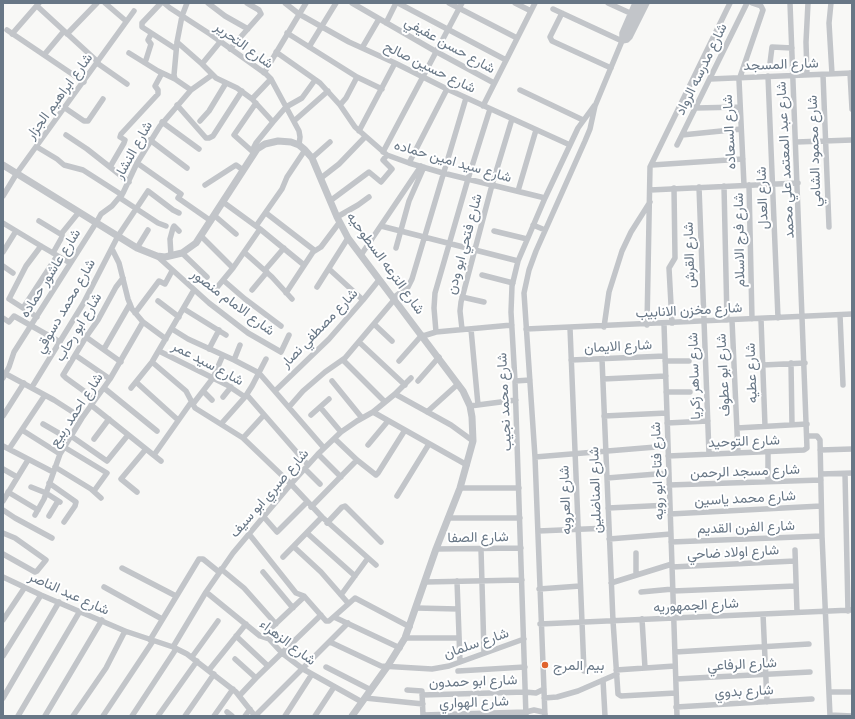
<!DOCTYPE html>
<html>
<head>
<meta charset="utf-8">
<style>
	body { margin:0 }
	#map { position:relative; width:855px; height:719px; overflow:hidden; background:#f8f8f6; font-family:"Exo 2",sans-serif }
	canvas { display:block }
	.frame { position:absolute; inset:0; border:4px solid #687786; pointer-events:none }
</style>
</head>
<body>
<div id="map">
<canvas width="855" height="719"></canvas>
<div class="frame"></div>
</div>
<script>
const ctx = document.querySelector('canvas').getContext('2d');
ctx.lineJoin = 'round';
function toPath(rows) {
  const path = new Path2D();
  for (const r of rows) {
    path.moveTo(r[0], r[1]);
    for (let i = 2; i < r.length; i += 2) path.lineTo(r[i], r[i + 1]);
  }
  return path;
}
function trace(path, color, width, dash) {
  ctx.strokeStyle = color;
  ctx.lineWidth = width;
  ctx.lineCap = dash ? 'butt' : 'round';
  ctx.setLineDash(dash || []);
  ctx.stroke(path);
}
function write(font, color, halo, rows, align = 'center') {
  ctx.font = font + ' "Exo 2",Vazirmatn,sans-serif';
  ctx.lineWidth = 4;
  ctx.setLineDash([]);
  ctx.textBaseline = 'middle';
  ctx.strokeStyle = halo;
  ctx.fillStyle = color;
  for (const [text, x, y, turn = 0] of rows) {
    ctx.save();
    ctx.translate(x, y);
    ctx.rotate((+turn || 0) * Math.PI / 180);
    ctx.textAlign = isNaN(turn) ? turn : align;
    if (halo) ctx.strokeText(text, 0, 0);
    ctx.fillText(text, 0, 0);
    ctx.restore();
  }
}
const minor = toPath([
	[105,3,126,21],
	[161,3,142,23,142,27,176,49],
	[164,3,170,8,210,34,266,74,271,79,299,131,300,137,299,145],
	[208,3,225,16,248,29],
	[285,3,299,14,349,42,395,63,447,89,570,145],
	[352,3,435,51,494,83],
	[398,3,506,60],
	[449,3,517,38],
	[515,3,531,11],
	[608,3,630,13],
	[831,3,829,23,832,74],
	[37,6,98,62],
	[553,9,622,41],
	[562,13,550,37,552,41,611,68],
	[386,23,396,3],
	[7,30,84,82],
	[287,33,357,77,382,89],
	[12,34,39,3],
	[67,34,97,3],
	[622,40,622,33,635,3],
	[622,41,627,40,630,37,647,3],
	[177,42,202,64,216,78,237,88,252,99,273,122],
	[309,47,336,3],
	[362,48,379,19],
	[230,49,261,14,259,10,247,3],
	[276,52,320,83,340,105,355,127,387,155,409,163,443,173,545,198],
	[129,53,158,71,175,79,191,90],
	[44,55,64,31],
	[97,63,127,84],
	[145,63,151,44,148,40,151,34],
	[770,63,772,47,792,48],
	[202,64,220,42],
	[264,73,306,3],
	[850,73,852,109],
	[807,75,806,42,808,3],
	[823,75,829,227],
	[768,76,778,318],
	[175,79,174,75,177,42,182,16,187,3],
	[710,79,852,73],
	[520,90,583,120],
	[252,99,271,79],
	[177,105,206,138,209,138,213,136,242,91],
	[340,105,346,98,357,77],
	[483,106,535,3],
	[65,108,84,121,88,121,103,99],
	[696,108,740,107],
	[200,121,209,111,226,83],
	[294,121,328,91],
	[162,122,199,149],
	[359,131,395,63],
	[66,135,87,149,129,182],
	[682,135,741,129],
	[150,140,187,168],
	[796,142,852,140],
	[677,145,747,3],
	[37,147,57,159,64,165,83,170,122,195],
	[252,151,256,143,273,122,286,107,302,98,315,80],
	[253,152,234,135,256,103],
	[383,152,462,3],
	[312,158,330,142],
	[137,163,181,194,178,198,211,221],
	[409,163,447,89],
	[652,165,743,159],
	[110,167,124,143,125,140,120,137,121,134,158,94,158,90,155,86,162,73],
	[321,178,339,164,365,137],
	[205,185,236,165,243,170],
	[744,185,739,80,763,10,761,6,752,3],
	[749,185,752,319],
	[724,186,727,320],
	[699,187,709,454],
	[650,190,798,183],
	[518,191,536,130],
	[3,196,17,173,134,11],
	[120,198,158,223,166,226],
	[330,201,369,172,381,182,392,169,383,160,387,155],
	[223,202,260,229,304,265],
	[266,213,314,250],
	[215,216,236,234],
	[337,217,358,205,369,197],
	[39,221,62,235],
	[3,223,41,246,70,263],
	[533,225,545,230],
	[256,226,282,189,287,177,305,150],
	[381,226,518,261],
	[494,231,527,239],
	[201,236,233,268],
	[137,248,148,230],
	[396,248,409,201,424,167],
	[112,249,119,263,128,299,132,309,143,322,166,339],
	[3,252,16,231],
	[244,252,272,277,292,299],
	[53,253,62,237,62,233,79,212],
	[182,253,207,277],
	[361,255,421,166],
	[157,256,209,303,248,333,281,352,289,335],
	[171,256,170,239,173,228,174,226,179,231],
	[3,266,13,273],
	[329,269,363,300],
	[265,270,284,248],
	[482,275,513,283],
	[223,280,245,299,281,326],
	[317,287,348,238],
	[252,290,267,272],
	[214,291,233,268,260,229],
	[286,293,313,252,321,247,339,223],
	[462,297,484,302],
	[393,298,408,287,412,279,466,98],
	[158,301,179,317],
	[23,308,57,256],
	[184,309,226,335],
	[135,313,159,281,165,284,172,271],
	[840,315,843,385],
	[37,317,9,299,26,266,41,246],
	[3,318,9,322,14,316,60,342],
	[761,319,765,426],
	[732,320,738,453],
	[672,323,669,268,675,258,674,188],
	[374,324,392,341],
	[664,324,677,716],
	[647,325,650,167,730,3],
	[604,327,609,292,622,251,631,232,650,202],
	[570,328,584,671],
	[172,329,188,339,234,360,259,373,324,448],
	[462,329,460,311,461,302,492,185,512,119],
	[471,329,478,405],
	[526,329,852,314],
	[436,332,434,308,435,293,468,179,490,109],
	[423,336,436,332,512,325],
	[86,337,121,362],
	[359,342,405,385],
	[104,349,130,304],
	[209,349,219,330],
	[159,351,227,385,245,397],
	[75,355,110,379],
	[602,359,613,621,618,694,621,696,676,693],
	[234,360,240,345],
	[343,360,385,402],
	[571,360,665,356],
	[399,361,422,335],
	[665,361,689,361],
	[152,362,186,391,195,408,243,438,291,484,322,517,376,565],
	[791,363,792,425],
	[763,365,805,363],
	[6,374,54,400,82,418],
	[3,378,9,367,14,352,96,223,101,214,112,206,123,193,137,163,160,126,191,90,212,75],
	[603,379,666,376],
	[332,381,362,418],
	[418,381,439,357],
	[515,381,530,380],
	[136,382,178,420],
	[32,387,83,304,118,236,148,191,173,210,179,213],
	[104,388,157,431],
	[131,388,152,362,194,290],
	[203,391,212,400],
	[275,391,329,339,363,300,379,280],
	[666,392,690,392],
	[395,394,451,425,473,441],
	[247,395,308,465],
	[223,397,231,387],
	[95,399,66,378,63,375,86,337,98,320,116,287,123,278],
	[193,404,213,378,223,355],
	[91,405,161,461],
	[470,406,516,400],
	[289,407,303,391,325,372,345,358,394,300],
	[320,407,341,432],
	[373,412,467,465],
	[427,412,458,384],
	[311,415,329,399],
	[3,416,24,383],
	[604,416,667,413],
	[667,423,708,421],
	[43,424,69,439],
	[221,424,245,397,252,386,266,359],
	[737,428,807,424],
	[22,430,60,454],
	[71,436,107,461,128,435],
	[807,436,817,436,820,440,822,536,830,716],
	[243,438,264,415],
	[94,439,109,419],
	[335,439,357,460,376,475,378,473,405,430],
	[368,445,388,421],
	[3,446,53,472],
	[64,447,107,473,94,491],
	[9,449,45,395],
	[820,450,852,449],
	[768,452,768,481],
	[318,454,341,477],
	[154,455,192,401],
	[668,456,804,450,807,448,790,3],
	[535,457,668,446],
	[55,467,91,489,101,498],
	[3,469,17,477],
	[305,469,320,484],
	[821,474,852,473],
	[845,474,848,611],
	[607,478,669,473],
	[49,483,76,502,75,506,64,522],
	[669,485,821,480],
	[31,487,46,493,60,502],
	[460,488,519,488],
	[8,492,38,510],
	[137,492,121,479,146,449],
	[397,496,429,444],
	[3,501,28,460],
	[311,507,357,460],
	[608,508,670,505],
	[3,510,15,518,52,538],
	[670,514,821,506],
	[35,515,44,499,60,454,82,418,110,379,143,322],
	[49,516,58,501],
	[263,516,277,532,307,502],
	[448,518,520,518],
	[327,523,342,507,345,506,381,542],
	[538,531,609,528],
	[3,533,15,538,46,560,37,571,35,572,3,554],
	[307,533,355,576],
	[249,534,296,593,304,596,326,621,329,621,355,598,410,627],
	[609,539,671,534],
	[671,542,822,536],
	[294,547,321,572,348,603],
	[436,549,521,548],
	[481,549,484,653],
	[795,550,797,612],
	[636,553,636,575],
	[283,557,322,517],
	[672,567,795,561],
	[122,568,176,596],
	[221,569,244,588,276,624],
	[263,572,293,608],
	[3,577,41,595,125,631,173,647,187,654,236,692,255,716],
	[457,581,460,662],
	[425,582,522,580],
	[611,583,672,564],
	[104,587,162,619],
	[539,589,580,586],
	[673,591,796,586],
	[206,592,260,636,269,639,282,653,303,669,362,702],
	[641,592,673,589],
	[341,595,368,558],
	[416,608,458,609],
	[763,614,767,702],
	[334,617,400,648],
	[642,619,645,668],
	[3,620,25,587],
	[540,624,852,610],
	[267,632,304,597],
	[236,636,268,666],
	[405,638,459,638],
	[150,640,199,559,203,559,219,572],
	[330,642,381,666,432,669,449,666,524,639],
	[173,647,206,592,233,553,291,484,318,454,341,432,357,421,373,412,395,394,411,378],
	[675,652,809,644],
	[3,656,41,595],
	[192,657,218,621],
	[235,659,256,678],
	[326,667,371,690],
	[209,670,246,624],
	[616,670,675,666],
	[458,671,525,667],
	[676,679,810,672],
	[603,680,605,716],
	[407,690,422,691,423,716],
	[829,692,852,692],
	[240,695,256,678,321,615],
	[422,695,525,692,536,693,544,689],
	[3,698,59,602],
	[365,698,423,704],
	[544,698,557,697,578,691,617,674],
	[676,707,812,699],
	[227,712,232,716],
	[423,715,526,712,534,710,543,712,545,714],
	[830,715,852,716],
	[18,716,80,611],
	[45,716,102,620],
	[73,716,106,668,125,631],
	[103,716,153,641],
	[132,716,176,649],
	[158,716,197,661],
	[185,716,214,674],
	[214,716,233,689],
	[245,716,250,709],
	[255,716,348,623],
	[285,716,312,674],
	[315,716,334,687],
	[526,716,515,381,511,312,512,286,518,261,545,198,578,128,594,106],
	[545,716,535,457,524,293,529,270,536,251,585,141,590,129,595,106,622,41,641,3]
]);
const tertiary = toPath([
	[3,165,137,248,157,256,165,257,182,253,196,243,257,149,265,144,278,141,291,142,299,145,305,150,312,158,337,217,348,238,463,391,470,406,472,417,473,441,460,488,436,549,405,638,387,667,352,716]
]);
const markers = [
	[545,665,4,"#e0632e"]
];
const streetNames = [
	["شارع التحرير",244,45,36],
	["شارع حسن عفيفي",450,45,29],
	["شارع المسجد",781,64,-2],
	["شارع حسين صالح",430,67,26],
	["شارع مدرسه الرواد",701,69,-64],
	["شارع ابراهيم الجزار",59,96,-54],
	["شارع السعاده",729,132,-93],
	["شارع النشار",133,150,-61],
	["شارع محمود الشامي",814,151,-92],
	["شارع عبد المعتمد علي محمد",785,160,-93],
	["شارع سيد امين حماده",453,161,16],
	["شارع العدل",762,198,-92],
	["شارع فرج الاسلام",739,240,-91],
	["شارع فتحي ابو ودن",464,244,-75],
	["شارع القرش",689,255,-92],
	["شارع الترعه السطوحيه",386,263,54],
	["شارع عاشور حماده",50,273,-58],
	["شارع الامام منصور",233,302,37],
	["شارع محمد دسوقي",65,306,-60],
	["شارع مخزن الانابيب",689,310,-3],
	["شارع ابو رحاب",78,327,-59],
	["شارع مصطفي نصار",319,328,-46],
	["شارع الايمان",618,346,-3],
	["شارع سيد عمر",208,363,28],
	["شارع عطيه",751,373,-92],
	["شارع ابو عطوف",723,375,-93],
	["شارع ساهر زكريا",694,376,-92],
	["شارع محمد نجيب",504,402,-93],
	["شارع احمد ربيع",76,410,-57],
	["شارع التوحيد",744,441,-2],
	["شارع فتاح ابو رويه",657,471,-92],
	["شارع مسجد الرحمن",745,471,-2],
	["شارع المناضلين",595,490,-92],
	["شارع صبري ابو سيف",269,493,-49],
	["شارع محمد ياسين",745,498,-3],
	["شارع العروبه",565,500,-92],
	["شارع الفرن القديم",746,527,-2],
	["شارع الصفا",478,537,-1],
	["شارع اولاد ضاحي",733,552,-3],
	["شارع عبد الناصر",69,593,24],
	["شارع الجمهوريه",696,605,-3],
	["شارع الزهراء",288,642,37],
	["شارع سلمان",476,643,-19],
	["شارع الرفاعي",742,664,-3],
	["شارع ابو حمدون",473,681,-2],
	["شارع بدوي",744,691,-3],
	["شارع الهواري",474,702,-2]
];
const poiNames = [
	["بيم المرج",553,665]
];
trace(minor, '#c2c5c9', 5.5);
trace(tertiary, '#c2c5c9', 7);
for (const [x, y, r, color] of markers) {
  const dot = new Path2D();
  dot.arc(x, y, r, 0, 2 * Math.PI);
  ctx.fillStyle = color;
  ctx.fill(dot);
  trace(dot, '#fff', 1.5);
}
write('14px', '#687786', '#fff', streetNames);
write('14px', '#687786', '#fff', poiNames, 'left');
</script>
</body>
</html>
